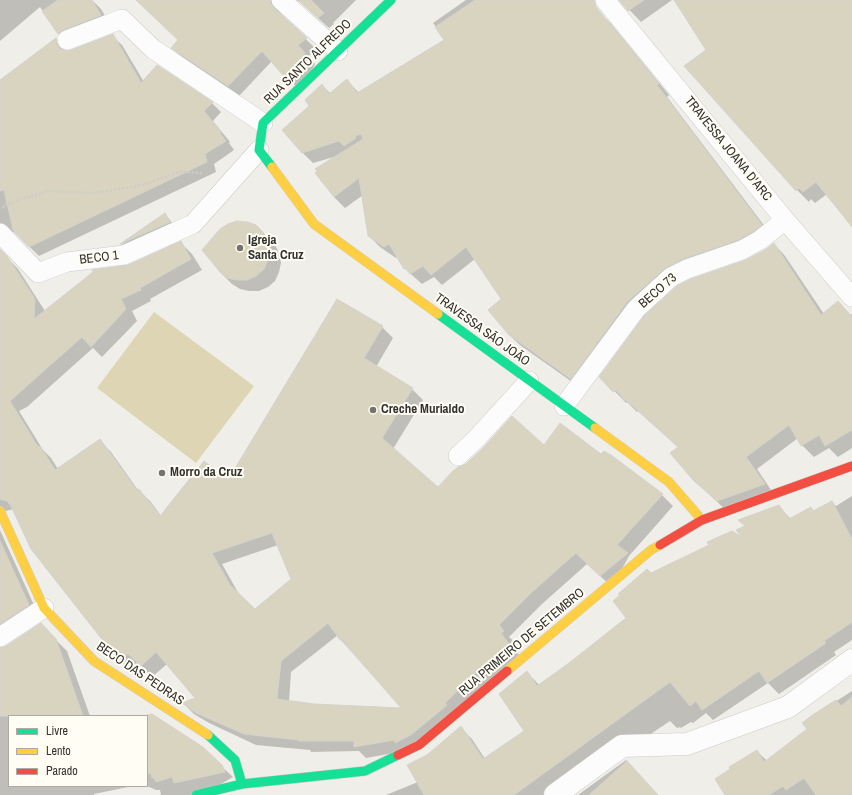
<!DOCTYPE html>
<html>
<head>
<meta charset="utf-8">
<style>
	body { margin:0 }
	#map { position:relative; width:852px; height:795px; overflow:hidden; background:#efeee8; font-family:"Archivo Narrow",sans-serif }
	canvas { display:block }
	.legend { position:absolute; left:8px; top:715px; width:140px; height:72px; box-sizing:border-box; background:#fffdf4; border:1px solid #adaba4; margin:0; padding:5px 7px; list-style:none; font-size:12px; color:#32312d }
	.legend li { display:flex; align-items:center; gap:8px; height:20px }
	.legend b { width:20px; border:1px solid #adaba4 }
</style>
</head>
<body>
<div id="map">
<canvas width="852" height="795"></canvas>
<ul class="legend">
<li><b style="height:5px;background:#16e098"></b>Livre</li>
<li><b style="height:5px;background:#ffcf43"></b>Lento</li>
<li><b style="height:5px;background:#f24e42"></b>Parado</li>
</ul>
</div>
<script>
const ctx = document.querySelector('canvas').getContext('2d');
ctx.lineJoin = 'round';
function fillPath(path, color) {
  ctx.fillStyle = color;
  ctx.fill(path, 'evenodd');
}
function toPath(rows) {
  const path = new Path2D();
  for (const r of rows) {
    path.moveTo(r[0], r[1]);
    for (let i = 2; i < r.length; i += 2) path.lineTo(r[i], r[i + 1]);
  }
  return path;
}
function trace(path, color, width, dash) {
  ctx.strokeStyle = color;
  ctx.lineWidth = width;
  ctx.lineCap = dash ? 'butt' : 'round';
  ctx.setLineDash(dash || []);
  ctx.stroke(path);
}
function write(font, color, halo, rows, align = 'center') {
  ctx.font = font + ' "Archivo Narrow",sans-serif';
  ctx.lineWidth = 4;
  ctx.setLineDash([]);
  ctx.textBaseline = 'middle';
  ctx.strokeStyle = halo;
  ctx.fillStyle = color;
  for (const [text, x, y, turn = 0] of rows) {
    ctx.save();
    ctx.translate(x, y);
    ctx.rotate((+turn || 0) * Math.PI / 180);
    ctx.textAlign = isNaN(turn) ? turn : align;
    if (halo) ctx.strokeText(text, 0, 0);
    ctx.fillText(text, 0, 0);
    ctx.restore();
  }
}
const green = toPath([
	[154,312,254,386,196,463,97,388]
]);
const shadow = toPath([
	[0,0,92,0,101,9,111,26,69,44,59,34,40,7,0,41],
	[137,0,289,0,281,8,281,15,317,50,308,56,315,64,300,91,272,61,239,96,183,58,172,48,179,40],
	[296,0,356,0,333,23,334,24,329,28,300,2],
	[466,0,555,0,600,13,611,24,669,95,667,97,772,236,695,269,638,313,582,389,520,345,508,334,502,299,475,259,442,285,434,277,422,284,404,268,397,257,396,258,380,247,369,236,363,195,345,208,334,197,337,156,313,163,302,152,310,106,322,85,331,94,347,80,359,93,446,41,433,23],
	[620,0,672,0,641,22],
	[675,0,852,0,852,225,827,194,815,203,811,199,809,202,797,190],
	[112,36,122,45,144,82,157,66,212,103,221,112,213,121,230,142,229,143,234,150,214,164,216,172,39,256,14,232,7,232,0,237,0,81,56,39,65,48,66,52],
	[165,214,170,220,175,228,126,250,121,245],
	[263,233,275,245,279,253,281,263,279,272,275,281,268,287,259,291,249,291,240,289,232,284,220,272],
	[181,243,192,254,202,270,150,299,151,301,132,311,137,321,102,357,93,348,27,407,19,411,43,450,51,458,58,469,100,441,111,452,138,490,150,501,161,516,228,481,382,327,393,338,376,367,412,389,423,400,393,449,438,488,544,446,601,456,662,495,673,506,629,556,612,587,587,564,542,604,509,637,515,642,512,645,523,661,405,751,366,758,359,751,311,752,310,750,256,745,209,723,194,714,183,703,196,699,167,664,152,677,140,664,130,671,119,660,13,509,6,511,0,517,0,250,18,269,45,311,129,266],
	[278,545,292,580,255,610,240,596,222,564],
	[338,635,340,639,403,709,314,705,289,702,291,672],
	[774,244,785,256,824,314,838,302,850,315,852,314,852,448,838,457,829,448,814,457,802,445,798,438,757,469,775,496,729,513,693,479,679,447,638,411,637,412,627,402,626,403,601,377,746,261,766,250],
	[852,496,852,640,834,652,836,655,779,694,768,683,713,720,706,713,693,723,691,722,681,728,680,727,677,728,670,721,560,795,386,795,418,782,427,756,461,728,472,739,485,759,526,732,527,672,539,685,569,664,627,618,651,574,746,541,746,527,779,507,791,519,811,509,814,511,832,502,836,506],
	[0,530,39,616,1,644,0,649],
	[52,636,67,651,90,716,9,716,9,786,133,786,94,794,94,795,0,795,0,649],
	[852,691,852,795,726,795,757,751,767,761,808,729,815,715],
	[147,716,221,766,233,777,202,795,161,795,160,790,156,790,147,786],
	[626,760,658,795,578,795]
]);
const building = toPath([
	[58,0,92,0,101,15,63,30,58,34,42,11,58,0],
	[136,0,270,0,271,4,274,8,307,38,298,45,305,53,304,54,309,62,288,81,262,51,228,86,171,48,178,40,136,0],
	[298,0,311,0,324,13,318,18,298,0],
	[475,0,594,0,596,7,659,84,657,85,762,225,754,231,738,240,683,259,664,269,627,302,571,379,508,334,488,310,501,299,466,247,431,275,423,266,410,274,405,267,404,269,389,244,384,247,368,236,359,178,334,197,315,173,317,171,315,169,363,139,361,134,355,136,356,138,344,146,339,141,302,153,282,130,309,106,305,100,322,84,329,94,347,79,357,93,444,40,435,27,475,0],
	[619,0,644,0,628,11,619,0],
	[674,0,852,0,852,227,816,182,803,192,799,188,796,191,684,66,706,50,674,0],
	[113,34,141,83,157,65,213,102,204,111,221,132,220,133,226,141,205,154,207,162,29,247,13,230,4,190,0,191,0,80,56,38,57,44,60,49,66,51,71,50,113,34],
	[165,213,170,222,120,244,165,213],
	[237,221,247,222,256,225,263,232,268,241,270,251,268,260,264,269,256,276,247,280,237,280,227,278,220,272,202,250,220,229,228,224,237,221],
	[181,241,191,259,140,288,141,290,121,299,126,309,91,347,82,337,10,401,38,447,40,446,55,470,100,439,137,490,139,489,160,516,204,461,228,480,337,299,383,326,364,358,413,388,382,438,438,487,453,471,458,467,466,464,484,447,512,416,544,445,560,423,601,454,604,451,611,455,663,494,617,545,628,553,600,576,576,553,531,593,499,625,504,631,501,633,513,650,485,674,481,668,445,703,447,705,412,734,395,743,394,740,354,747,354,741,299,741,299,740,244,734,196,713,182,703,195,698,156,652,141,666,128,654,119,661,31,549,11,506,7,501,0,499,0,249,7,256,35,299,34,319,93,272,92,270,128,265,181,241],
	[272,533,291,579,255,609,230,585,212,553,272,533],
	[328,623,340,640,341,639,401,708,314,704,277,699,281,661,328,623],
	[774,243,821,315,838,301,852,317,852,430,825,446,819,435,801,446,789,425,746,457,765,484,717,501,693,480,670,453,678,447,626,400,625,401,616,390,613,392,599,377,644,316,677,286,691,279,746,260,765,250,774,243],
	[832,501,852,539,852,622,824,641,826,643,767,683,759,671,702,710,696,701,690,706,670,682,514,795,424,795,407,765,427,755,461,726,483,759,524,731,499,694,527,671,537,686,569,663,626,618,613,601,620,595,618,594,647,569,651,573,709,545,707,542,732,531,742,537,736,530,745,526,738,520,779,505,789,519,811,507,813,511,832,501],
	[0,541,29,605,0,624,0,541],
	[41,623,56,639,83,716,0,716,0,648,6,646,41,623],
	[852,697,852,795,816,795,804,778,786,790,783,786,769,795,725,795,715,779,730,769,729,767,757,750,764,762,807,729,802,723,814,714,836,700,841,706,852,697],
	[152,714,203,747,222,765,225,772,174,783,172,777,156,782,154,778,152,778,151,773,147,774,147,715,152,714],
	[627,761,658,795,589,795,627,761]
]);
const path = toPath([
	[3,208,4,205,47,191,95,193,142,185,179,172,203,173]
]);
const lane = toPath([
	[281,0,338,51],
	[605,0,785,220,852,297],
	[67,40,122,19,153,49,263,123],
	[0,233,38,273,67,262,124,255,193,224,259,150],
	[564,406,636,309,671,277,687,269,742,250,760,240,785,220],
	[458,456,476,439,529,381],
	[0,637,44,608]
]);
const street = toPath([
	[555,795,622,746,687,744,788,707,852,660]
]);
const fast = toPath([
	[272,167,259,150,263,123,391,0],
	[438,314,595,428],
	[208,735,235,760,242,784],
	[196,795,242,784,365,771,398,755]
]);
const slow = toPath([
	[272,167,314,224,438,314],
	[595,428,669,482,702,520],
	[0,511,44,608,94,661,208,735],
	[507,671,651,550,660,545]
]);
const jam = toPath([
	[660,545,702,520,852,466],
	[398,755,419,745,507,671]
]);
const markers = [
	[240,248,4,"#74736e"],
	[373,410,4,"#74736e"],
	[162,473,4,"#74736e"]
];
const streetNames = [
	["RUA SANTO ALFREDO",308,62,-44],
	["TRAVESSA JOANA D'ARC",728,149,51],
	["BECO 1",99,258,-7],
	["BECO 73",658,291,-41],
	["TRAVESSA SÃO JOÃO",482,330,36],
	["RUA PRIMEIRO DE SETEMBRO",522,642,-40],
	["BECO DAS PEDRAS",140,674,34]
];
const poiNames = [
	["Igreja",248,241],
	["Santa Cruz",248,256],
	["Creche Murialdo",381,410],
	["Morro da Cruz",170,473]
];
fillPath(green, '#ddd5b3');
fillPath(shadow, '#0003');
fillPath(building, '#d8d4bf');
trace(building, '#d3d2cd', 1);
trace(lane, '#cccbc6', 20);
trace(street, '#cccbc6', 23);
trace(fast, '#cccbc6', 10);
trace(slow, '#cccbc6', 10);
trace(jam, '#cccbc6', 10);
trace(path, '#cdccca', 2.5, [2, 2]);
trace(lane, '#fdfcfc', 19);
trace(street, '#fdfcfc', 22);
trace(fast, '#16e098', 9);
trace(slow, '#ffcf43', 9);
trace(jam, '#f24e42', 9);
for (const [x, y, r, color] of markers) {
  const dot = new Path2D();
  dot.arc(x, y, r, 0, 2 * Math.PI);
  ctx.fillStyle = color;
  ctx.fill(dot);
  trace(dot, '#fffdf4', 1.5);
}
write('13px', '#32312d', '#fffdf4', streetNames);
write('bold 13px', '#32312d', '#fffdf4', poiNames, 'left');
</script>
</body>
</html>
